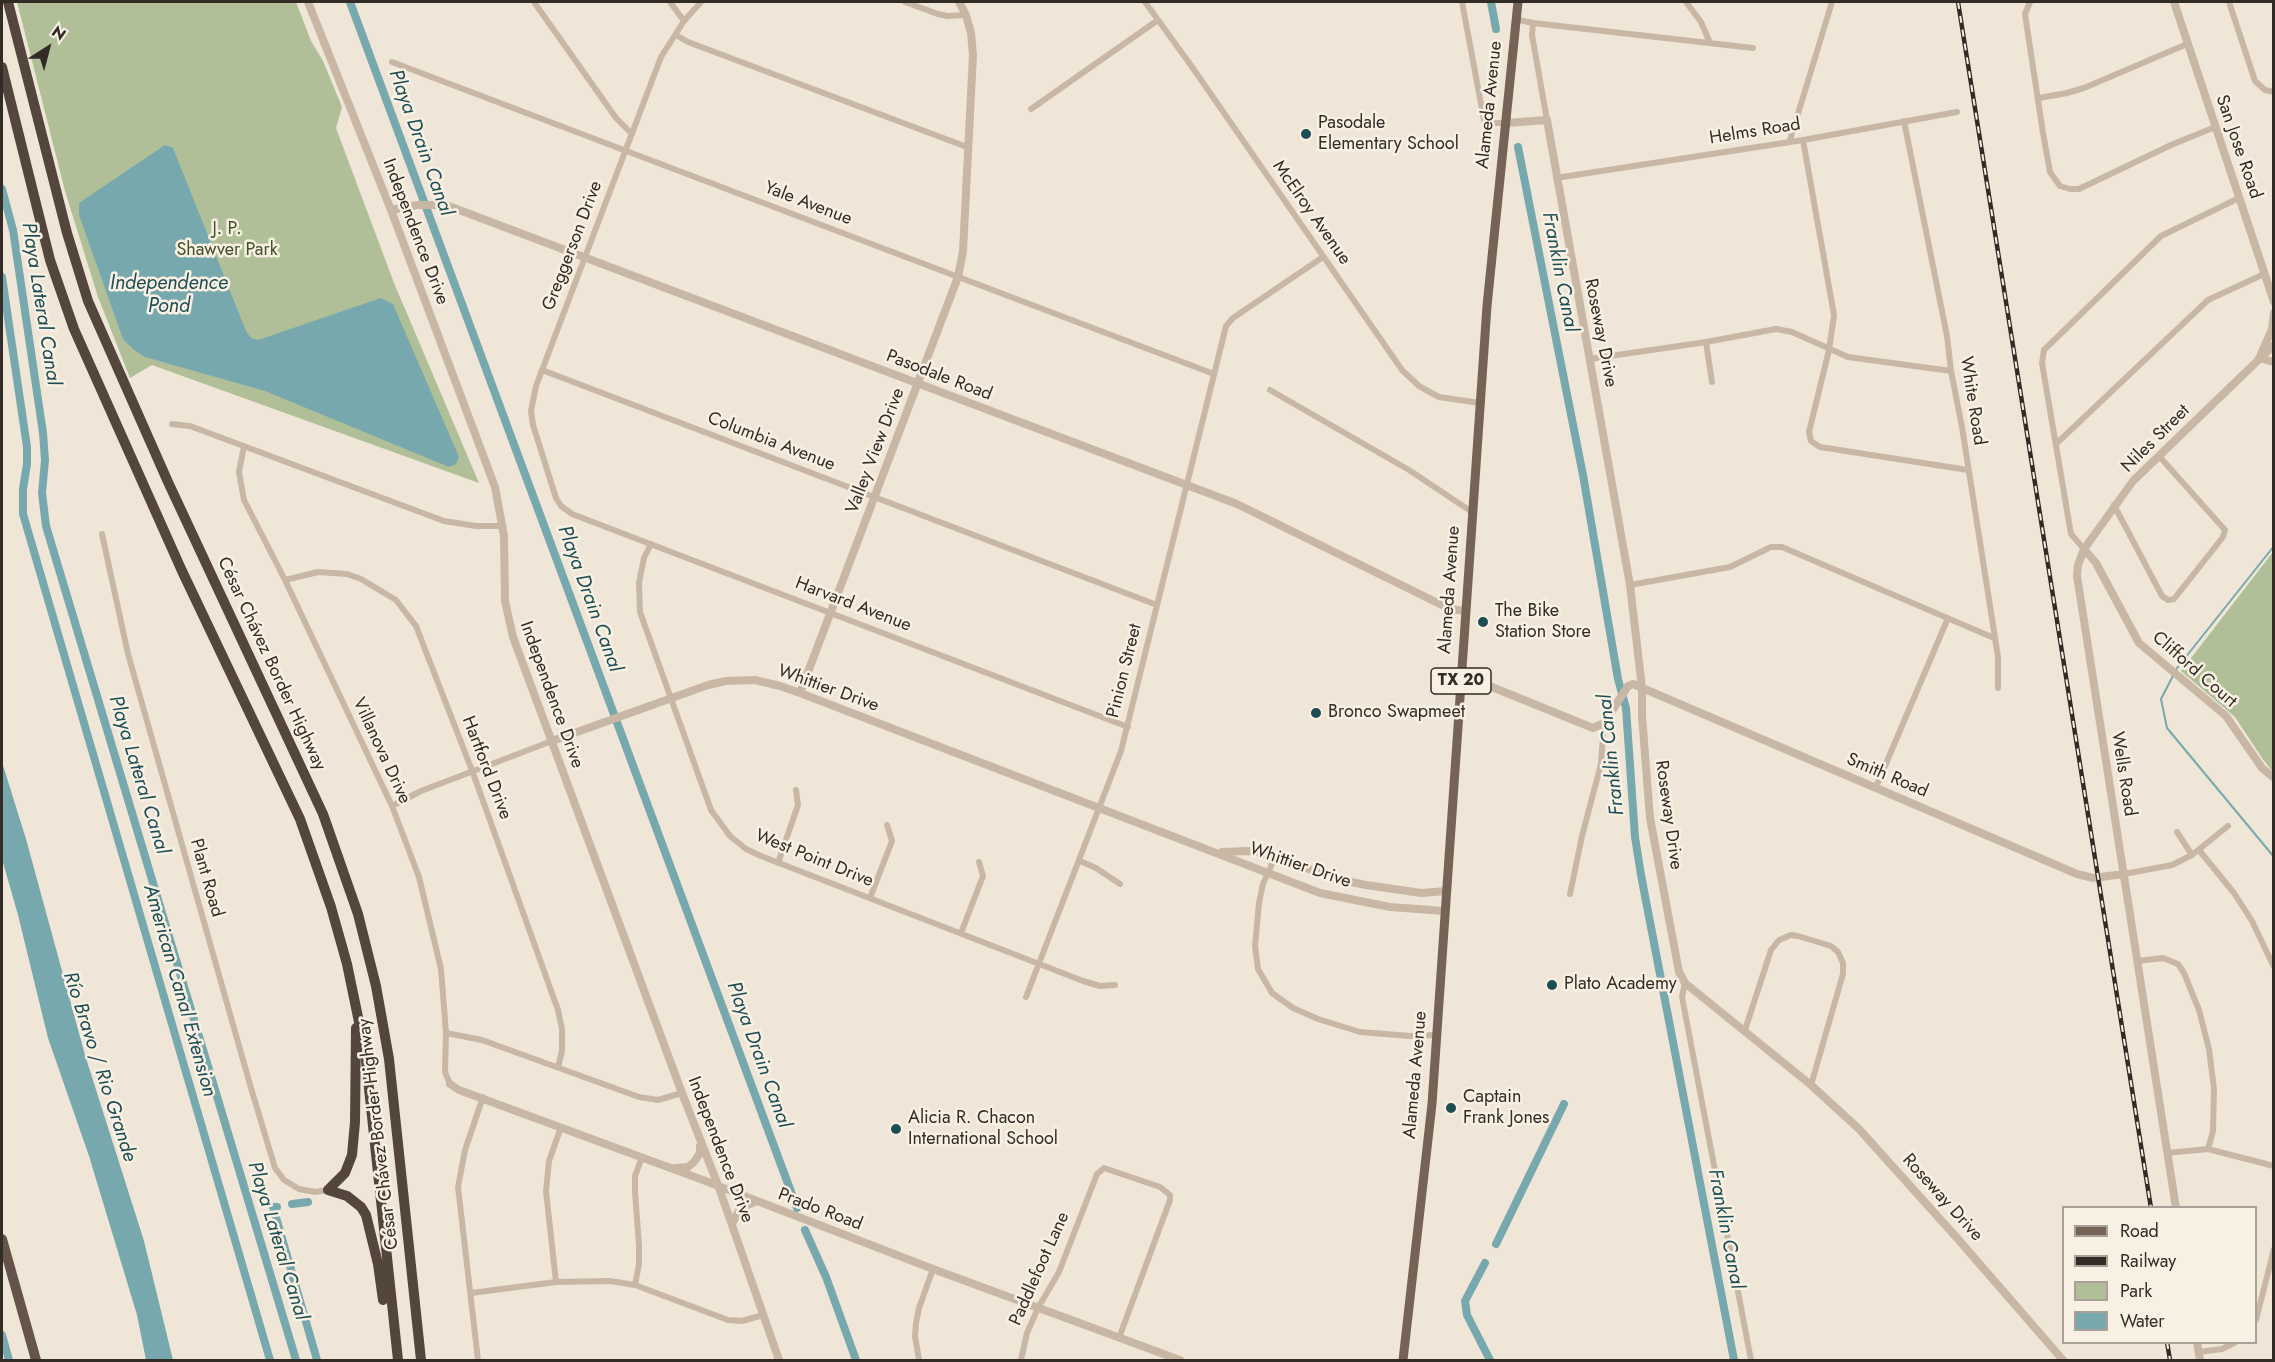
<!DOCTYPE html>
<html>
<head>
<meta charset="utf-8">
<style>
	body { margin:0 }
	#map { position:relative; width:2275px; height:1362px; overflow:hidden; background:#f0e6d7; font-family:Jost,sans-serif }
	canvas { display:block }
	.frame { position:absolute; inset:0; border:3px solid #332b25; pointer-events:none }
	.legend { position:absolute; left:2062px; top:1206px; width:195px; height:138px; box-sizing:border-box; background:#f8f0e3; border:2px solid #a9a197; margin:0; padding:8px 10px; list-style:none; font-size:18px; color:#332b25 }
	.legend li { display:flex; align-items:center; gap:12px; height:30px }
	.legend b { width:30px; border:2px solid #a9a197 }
	.north { position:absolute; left:18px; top:18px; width:60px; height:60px; -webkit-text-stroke:4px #f8f0e3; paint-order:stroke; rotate:36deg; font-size:16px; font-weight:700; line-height:24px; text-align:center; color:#332b25 }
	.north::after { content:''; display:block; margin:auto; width:21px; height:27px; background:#332b25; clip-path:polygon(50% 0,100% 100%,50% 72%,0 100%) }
</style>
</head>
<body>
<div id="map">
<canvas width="2275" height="1362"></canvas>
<div class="frame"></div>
<ul class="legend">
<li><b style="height:8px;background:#756356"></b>Road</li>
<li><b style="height:8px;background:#332b25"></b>Railway</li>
<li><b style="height:16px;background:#b0bf98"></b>Park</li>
<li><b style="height:16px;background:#77a8ad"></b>Water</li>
</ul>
<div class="north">N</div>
</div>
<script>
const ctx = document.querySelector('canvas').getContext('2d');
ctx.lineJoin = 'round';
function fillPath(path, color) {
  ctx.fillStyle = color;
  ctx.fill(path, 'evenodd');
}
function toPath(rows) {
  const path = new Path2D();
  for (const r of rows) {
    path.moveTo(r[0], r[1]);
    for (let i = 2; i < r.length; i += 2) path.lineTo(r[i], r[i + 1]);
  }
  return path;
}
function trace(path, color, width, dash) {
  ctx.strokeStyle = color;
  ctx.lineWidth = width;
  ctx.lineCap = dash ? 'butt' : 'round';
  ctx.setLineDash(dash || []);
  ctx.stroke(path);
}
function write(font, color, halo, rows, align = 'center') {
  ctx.font = font + ' Jost,sans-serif';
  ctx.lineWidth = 5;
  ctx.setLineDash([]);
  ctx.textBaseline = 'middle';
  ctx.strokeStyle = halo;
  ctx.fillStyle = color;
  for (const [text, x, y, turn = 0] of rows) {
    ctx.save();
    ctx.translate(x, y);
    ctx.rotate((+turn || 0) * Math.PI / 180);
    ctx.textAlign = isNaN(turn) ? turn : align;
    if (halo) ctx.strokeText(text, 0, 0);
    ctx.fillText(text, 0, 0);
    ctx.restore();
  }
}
const green = toPath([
	[17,2,296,2,311,41,323,61,342,107,336,128,394,283,479,483,152,365,130,378,98,297,65,191],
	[2273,552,2273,772,2262,758,2235,717,2181,671]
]);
const water = toPath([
	[165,145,173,148,246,331,251,338,258,340,381,298,393,304,459,457,456,464,449,467,265,391,145,357,133,349,123,339,79,215,79,203],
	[2,762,26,839,85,1055,144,1241,173,1360,146,1360,137,1315,89,1156,48,1038,18,915,2,859]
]);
const stream = toPath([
	[2274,546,2177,668,2161,699,2167,728,2274,857]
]);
const canal = toPath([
	[350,2,797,1208],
	[1491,2,1496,29],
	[1518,147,1583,475,1618,679,1626,708,1635,837,1641,875,1734,1360],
	[2,189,13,230,43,433,45,460,42,493,46,526,296,1360],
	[2,277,27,447,27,464,23,489,23,514,270,1360],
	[292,1204,308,1202],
	[277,1207,273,1207,317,1360],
	[805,1230,826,1277,856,1360],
	[1496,1244,1564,1104],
	[1485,1263,1465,1301,1467,1315,1490,1360],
	[2,1335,9,1360]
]);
const minor = toPath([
	[534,2,616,118,632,134],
	[670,2,684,21],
	[701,2,684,21,661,57,536,386,531,411,533,425,556,498,561,506,572,514,1128,727],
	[905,2,938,14,947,16,966,15],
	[1145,2,1190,64,1402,370,1419,386,1439,397,1480,403],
	[1462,2,1484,120,1487,123,1506,123],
	[1686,2,1701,22,1710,43],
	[2030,2,2025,14,2043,133,2050,172,2060,186,2070,189,2079,189,2171,145,2215,127],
	[2229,2,2255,81,2265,90,2274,92],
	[1515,19,1533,23,1753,48],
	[1533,23,1532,35,1547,120],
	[676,35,688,42,967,147],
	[392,62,1214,374],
	[2039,98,2067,93,2084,88,2187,44],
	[1031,109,1158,20],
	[1904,121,1947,336,1951,371,1962,427,1998,657,1998,688],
	[1790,140,1832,2],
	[1803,140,1834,315,1829,350,1809,432,1811,441,1820,447,1968,470],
	[1556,178,1803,140,1957,112],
	[1706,342,1712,382],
	[1590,359,1706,342,1776,329,1792,332,1848,357,1951,371],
	[542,370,1157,605],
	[1270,390,1409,470,1472,512],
	[172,424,190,426,444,521,476,526,503,526],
	[2056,444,2208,300,2264,274],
	[244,446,239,472,244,500,285,580,392,806,419,877,441,969,446,1033,445,1072,450,1084],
	[2114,505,2162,596,2168,600,2174,599,2223,537,2225,530,2159,456],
	[102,534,128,654,251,1088,275,1168,284,1180,299,1189,315,1192,328,1190],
	[651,544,644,558,639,583,640,612,711,810,730,836,746,849,761,856,1083,981,1100,986,1115,985],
	[2084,549,2071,534,2042,363,2044,350,2161,236,2239,198],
	[285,580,318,572,347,574,361,579,396,600,416,626,473,773,558,1010,562,1029,562,1051,558,1067],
	[1630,585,1730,567,1771,547,1782,547,1994,638],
	[1876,787,1948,618],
	[392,806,421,791,552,741],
	[2177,832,2192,855],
	[2199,850,2234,893,2252,921,2274,967],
	[1275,857,1263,884,1259,903,1255,946,1258,969,1272,993,1293,1008,1318,1019,1360,1032,1410,1036,1436,1035],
	[1080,861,1096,868,1120,884],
	[778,863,798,805,796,790],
	[2124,874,2172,865,2192,855,2228,826],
	[1570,894,1582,836,1601,764,1604,723],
	[870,898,892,841,887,825],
	[961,933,983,876,979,862],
	[2137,961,2163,958,2178,964,2184,973,2199,1010,2209,1049,2214,1089,2213,1131,2208,1149],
	[1685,983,1682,997,1751,1360],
	[1026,997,1121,751,1226,326,1233,318,1323,257],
	[1745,1030,1771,950,1779,940,1791,935,1798,936,1831,946,1838,952,1843,963,1843,974,1811,1085],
	[446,1033,482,1040,639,1097,658,1100,682,1093],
	[2167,1153,2208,1149,2274,1166],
	[556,1282,546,1191,549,1161,561,1127],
	[635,1285,639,1264,639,1245,635,1192,635,1176,642,1157],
	[471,1293,556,1282,610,1281,635,1285,728,1320,742,1321,763,1315],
	[2256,1320,2274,1249],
	[2199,1352,2222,1349,2236,1342],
	[478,1360,458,1187,465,1150,483,1097],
	[919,1360,915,1336,916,1323,919,1308,933,1269],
	[1021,1360,1027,1333,1038,1308,1059,1272,1097,1174,1104,1168,1160,1187,1170,1195,1170,1200,1119,1338]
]);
const tertiary = toPath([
	[308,2,391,210,495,487,504,536,505,601,513,637,682,1093,718,1185,779,1360],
	[2174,2,2274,302],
	[1506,123,1547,120,1630,585,1642,688,1642,716,1650,818,1679,972,1685,983,1811,1085,1859,1129,1957,1238,2063,1360],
	[391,210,417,205,446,205,1237,504,1450,609,1465,611],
	[2261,354,2272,329,2274,313],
	[2259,358,2274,362],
	[2084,549,2096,563,2139,643,2226,716,2262,768,2274,778],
	[1461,680,1482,683,1593,728,1604,723,1628,686,1633,684,2077,874,2093,878,2124,874],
	[800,693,958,277,963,251,973,55,971,33,966,15,959,2],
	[552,741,708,685,726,681,755,680,780,686,800,693,1320,893,1390,907,1445,911],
	[1222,852,1246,851,1259,852,1341,880,1366,885,1421,893,1447,891],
	[450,1084,459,1090,703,1180,933,1269,1180,1360],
	[675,1168,688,1167,694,1162,700,1153,700,1146],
	[2176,1208,2077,576,2078,565,2084,549,2133,481,2274,345],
	[732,1224,740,1208,757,1201],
	[2197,1342,2200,1360]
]);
const primary = toPath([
	[1403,1360,1432,1104,1487,306,1518,2]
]);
const trunk = toPath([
	[2,1239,36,1360]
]);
const motorway = toPath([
	[8,2,67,233,88,301,168,482,323,814,358,914,376,986,389,1059,421,1360],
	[2,67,50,260,74,329,182,571,300,819,331,907,347,964,365,1051,398,1360],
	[328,1190,345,1173,352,1155,355,1122,356,1028],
	[328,1190,347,1196,361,1207,366,1215,378,1264,383,1300]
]);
const rail = toPath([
	[1958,2,2151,1208],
	[2167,1342,2170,1360]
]);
const markers = [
	[1306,134,6,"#1c4d54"],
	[1483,622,6,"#1c4d54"],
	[1316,713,6,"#1c4d54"],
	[1552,985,6,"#1c4d54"],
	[1451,1108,6,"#1c4d54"],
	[896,1129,6,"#1c4d54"]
];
const shields = [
	[1461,681,60]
];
const shieldNames = [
	["TX 20",1461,681]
];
const streetNames = [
	["Alameda Avenue",1490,105,-84],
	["Helms Road",1755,132,-9],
	["San Jose Road",2238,147,71],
	["Yale Avenue",808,204,21],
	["McElroy Avenue",1311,213,55],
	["Independence Drive",415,232,69],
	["Greggerson Drive",573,246,-69],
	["Roseway Drive",1600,333,79],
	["Pasodale Road",939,376,21],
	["White Road",1972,401,81],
	["Niles Street",2156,439,-45],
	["Columbia Avenue",771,442,21],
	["Valley View Drive",876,451,-69],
	["Alameda Avenue",1450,590,-86],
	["Harvard Avenue",853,605,21],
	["César Chávez Border Highway",271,664,65],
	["Clifford Court",2194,670,41],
	["Pinion Street",1125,671,-76],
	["Whittier Drive",828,689,20],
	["Independence Drive",551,695,70],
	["Villanova Drive",381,751,65],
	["Hartford Drive",486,768,69],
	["Wells Road",2123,774,81],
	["Smith Road",1887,776,23],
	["Roseway Drive",1668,815,82],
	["West Point Drive",814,859,22],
	["Whittier Drive",1300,866,19],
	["Plant Road",206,878,74],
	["Alameda Avenue",1416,1075,-85],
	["César Chávez Border Highway",379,1134,-97],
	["Independence Drive",720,1150,69],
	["Roseway Drive",1942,1198,48],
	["Prado Road",820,1210,21],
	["Paddlefoot Lane",1040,1269,-66]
];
const poiNames = [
	["Pasodale",1318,124],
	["Elementary School",1318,145],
	["The Bike",1495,612],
	["Station Store",1495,633],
	["Bronco Swapmeet",1328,713],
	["Plato Academy",1564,985],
	["Captain",1463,1098],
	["Frank Jones",1463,1119],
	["Alicia R. Chacon",908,1119],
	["International School",908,1140]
];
const parkNames = [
	["J. P.",227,230],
	["Shawver Park",227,251]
];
const waterNames = [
	["Playa Drain Canal",420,143,70],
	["Franklin Canal",1559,272,79],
	["Independence",169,284],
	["Pond",169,307],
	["Playa Lateral Canal",40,304,81],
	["Playa Drain Canal",589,599,70],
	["Franklin Canal",1612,755,-96],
	["Playa Lateral Canal",138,775,73],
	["American Canal Extension",179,991,74],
	["Playa Drain Canal",758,1055,70],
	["Río Bravo / Rio Grande",99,1067,72],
	["Franklin Canal",1725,1229,79],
	["Playa Lateral Canal",277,1241,73]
];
fillPath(green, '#b0bf98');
fillPath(water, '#77a8ad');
trace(stream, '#77a8ad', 2);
trace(canal, '#77a8ad', 8);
trace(minor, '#c8b7a4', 6);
trace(tertiary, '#c8b7a4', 8);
trace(primary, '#756356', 9);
trace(trunk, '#64544a', 10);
trace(motorway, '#54453d', 10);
trace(rail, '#332b25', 4.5);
trace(rail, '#f8f0e3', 2, [7]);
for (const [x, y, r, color] of markers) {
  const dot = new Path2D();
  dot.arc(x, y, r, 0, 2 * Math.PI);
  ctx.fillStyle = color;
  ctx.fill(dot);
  trace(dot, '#f8f0e3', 2);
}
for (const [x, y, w] of shields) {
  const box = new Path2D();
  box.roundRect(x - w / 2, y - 13, w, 26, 4.5);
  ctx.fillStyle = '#f8f0e3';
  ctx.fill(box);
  trace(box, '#332b25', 1.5);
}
write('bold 16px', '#332b25', null, shieldNames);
write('18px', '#332b25', '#f8f0e3', streetNames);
write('18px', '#332b25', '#f8f0e3', poiNames, 'left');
write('18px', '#40512a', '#f8f0e3', parkNames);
write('italic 20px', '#1c4d54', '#f8f0e3', waterNames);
</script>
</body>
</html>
